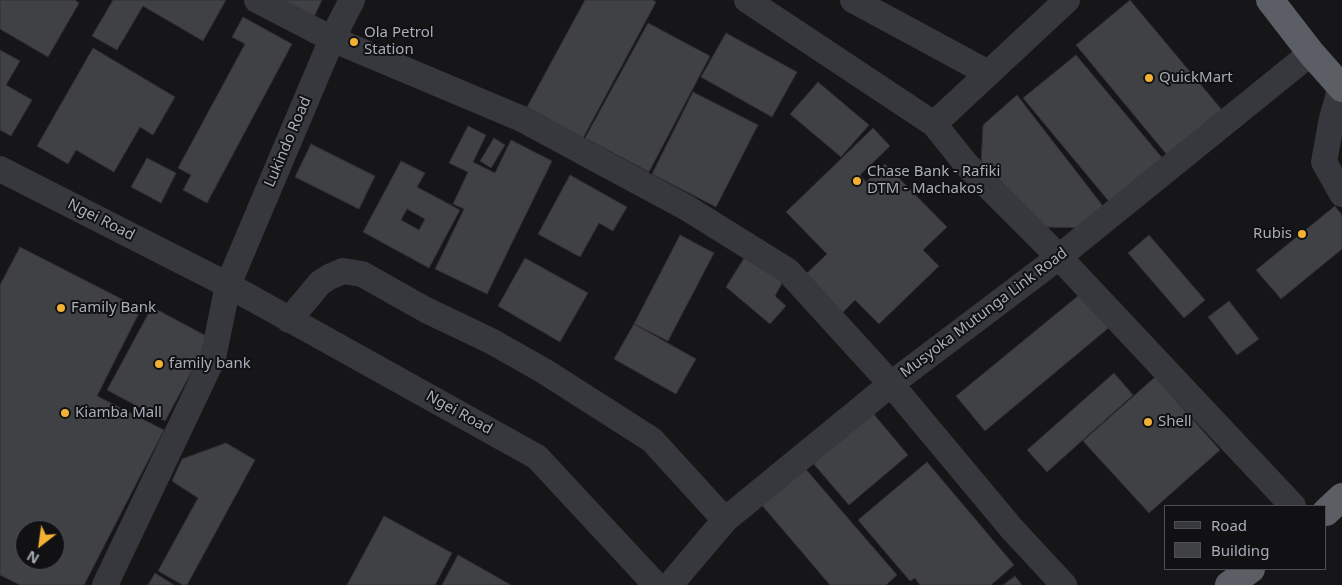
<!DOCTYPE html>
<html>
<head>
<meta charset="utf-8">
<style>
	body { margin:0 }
	#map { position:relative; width:1342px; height:585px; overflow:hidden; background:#161618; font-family:"Noto Sans",sans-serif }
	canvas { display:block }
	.legend { position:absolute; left:1164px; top:505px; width:162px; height:65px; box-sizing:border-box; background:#111113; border:1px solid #4d4f55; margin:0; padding:6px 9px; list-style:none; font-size:15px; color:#a8adb8 }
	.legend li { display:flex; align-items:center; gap:10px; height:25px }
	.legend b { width:25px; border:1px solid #4d4f55 }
	.north { position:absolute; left:15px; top:520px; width:50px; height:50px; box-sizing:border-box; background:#111113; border:1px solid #4d4f55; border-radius:50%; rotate:210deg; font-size:14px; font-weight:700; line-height:20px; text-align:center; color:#a8adb8 }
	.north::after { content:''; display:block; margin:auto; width:18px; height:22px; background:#f2b134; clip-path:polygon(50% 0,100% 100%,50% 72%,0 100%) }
</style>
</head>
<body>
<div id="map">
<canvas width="1342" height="585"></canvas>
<ul class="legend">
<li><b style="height:6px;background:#37383d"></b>Road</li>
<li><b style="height:14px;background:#404145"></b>Building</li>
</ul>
<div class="north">N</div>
</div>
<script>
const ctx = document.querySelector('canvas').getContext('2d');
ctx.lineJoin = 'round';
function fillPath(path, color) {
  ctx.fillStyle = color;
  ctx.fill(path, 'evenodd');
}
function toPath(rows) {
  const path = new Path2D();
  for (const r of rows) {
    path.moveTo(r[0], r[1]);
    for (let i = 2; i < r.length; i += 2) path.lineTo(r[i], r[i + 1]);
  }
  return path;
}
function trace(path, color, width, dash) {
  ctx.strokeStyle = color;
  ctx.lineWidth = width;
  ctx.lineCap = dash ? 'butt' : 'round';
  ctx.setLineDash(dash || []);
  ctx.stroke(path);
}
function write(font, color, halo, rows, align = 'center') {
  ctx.font = font + ' "Noto Sans",sans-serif';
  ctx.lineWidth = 4;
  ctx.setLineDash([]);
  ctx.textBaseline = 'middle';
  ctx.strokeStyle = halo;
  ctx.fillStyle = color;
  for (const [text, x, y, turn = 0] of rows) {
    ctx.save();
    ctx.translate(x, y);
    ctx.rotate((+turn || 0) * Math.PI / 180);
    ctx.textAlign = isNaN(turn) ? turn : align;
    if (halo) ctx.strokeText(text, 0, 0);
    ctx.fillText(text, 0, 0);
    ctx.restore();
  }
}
const building = toPath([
	[0,0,75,0,79,3,48,57,0,29,0,0],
	[113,0,226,0,203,41,143,6,117,50,92,36,113,0],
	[281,0,322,0,314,17,281,0],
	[585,0,653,0,656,2,583,138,527,107,585,0],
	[1130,0,1222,110,1167,155,1076,45,1130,0],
	[243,17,292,44,207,203,183,190,191,175,178,168,245,44,232,37,243,17],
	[648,23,710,56,649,172,585,138,648,23],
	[726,33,797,72,772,117,701,77,726,33],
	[93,48,175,97,153,135,140,127,114,172,76,150,68,164,37,146,93,48],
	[0,50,20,61,6,85,32,100,11,136,0,130,0,50],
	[1076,55,1164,160,1111,204,1023,98,1076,55],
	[818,82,869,125,841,157,790,114,818,82],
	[693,92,758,125,716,207,652,174,693,92],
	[1017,95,1106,210,1087,228,1043,227,981,165,983,125,1017,95],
	[468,126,486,135,473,162,495,173,511,140,552,161,487,294,435,269,464,209,453,204,468,172,449,163,468,126],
	[873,128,890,146,860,175,866,182,885,164,947,227,923,250,939,266,879,324,855,300,839,316,802,278,827,254,786,212,873,128],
	[494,138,505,145,491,168,480,161,494,138],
	[311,144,375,176,359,209,295,177,311,144],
	[147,158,176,173,161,203,131,187,147,158],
	[401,161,425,173,417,187,460,210,429,268,363,232,401,161],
	[407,209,425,219,419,230,401,220,407,209],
	[570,175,627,207,613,231,599,223,580,257,538,234,570,175],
	[1335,206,1342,215,1342,249,1281,299,1256,270,1335,206],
	[680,235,714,253,668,341,634,324,680,235],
	[1149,235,1205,300,1184,318,1128,253,1149,235],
	[20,247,141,309,97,396,164,430,84,585,20,585,0,575,0,285,20,247],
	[25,530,55,530,55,560,25,560,25,530],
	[746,255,785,278,775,296,786,306,770,324,726,287,746,255],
	[525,258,588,293,560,342,498,306,525,258],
	[1084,291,1112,325,985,431,956,396,1084,291],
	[1229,301,1259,339,1237,355,1208,317,1229,301],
	[152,307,210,338,165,421,107,390,152,307],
	[634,324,696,359,676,394,614,359,634,324],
	[1114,373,1133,395,1047,472,1027,450,1114,373],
	[1155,377,1220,450,1149,513,1083,441,1155,377],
	[872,412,908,455,849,505,812,462,872,412],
	[226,443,255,460,187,585,183,585,158,571,198,498,172,481,182,459,226,443],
	[927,462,1014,565,991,585,920,585,915,578,910,581,858,520,927,462],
	[803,466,897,575,886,585,830,585,760,503,803,466],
	[384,516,452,553,435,585,347,585,384,516],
	[458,555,511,585,442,585,458,555],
	[155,573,174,585,148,585,155,573],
	[1015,576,1022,585,1003,585,1015,576]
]);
const minor = toPath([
	[257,0,332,39,522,119,687,208,788,271,891,384,1012,529,1064,585],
	[747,0,934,124],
	[853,0,988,73],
	[1067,0,934,124,966,164,1059,257,1293,506],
	[1341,87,1332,118,1324,162,1342,194],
	[0,169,228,285,537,457,656,585],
	[289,320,320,283,329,277,343,271,362,274,426,310,491,341,544,371,652,440,725,520],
	[105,585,213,358,228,285,332,39,352,0],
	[670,585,725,520,891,384,1059,257,1311,53]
]);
const trunk = toPath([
	[1270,0,1311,53,1342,88],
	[1326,512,1342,497],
	[1229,585,1251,569]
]);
const markers = [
	[354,42,5,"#f2b134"],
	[1149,78,5,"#f2b134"],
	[857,181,5,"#f2b134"],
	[1302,234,5,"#f2b134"],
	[61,308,5,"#f2b134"],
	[159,364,5,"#f2b134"],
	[65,413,5,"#f2b134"],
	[1148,422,5,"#f2b134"]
];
const poiNames = [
	["Ola Petrol",364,33],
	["Station",364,50],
	["QuickMart",1159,78],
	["Chase Bank - Rafiki",867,172],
	["DTM - Machakos",867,189],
	["Rubis",1292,234,"right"],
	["Family Bank",71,308],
	["family bank",169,364],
	["Kiamba Mall",75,413],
	["Shell",1158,422]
];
const streetNames = [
	["Lukindo Road",288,142,-67],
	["Ngei Road",101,220,27],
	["Musyoka Mutunga Link Road",984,313,-37],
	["Ngei Road",459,413,29]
];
fillPath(building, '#404145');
trace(building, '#303034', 1);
trace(minor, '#37383d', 26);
trace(trunk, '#5b5e65', 28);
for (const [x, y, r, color] of markers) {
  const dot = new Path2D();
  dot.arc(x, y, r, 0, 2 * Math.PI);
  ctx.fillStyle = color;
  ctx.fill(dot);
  trace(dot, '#111113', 2);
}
write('15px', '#a8adb8', '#111113', poiNames, 'left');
write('15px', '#a8adb8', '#111113', streetNames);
</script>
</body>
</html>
